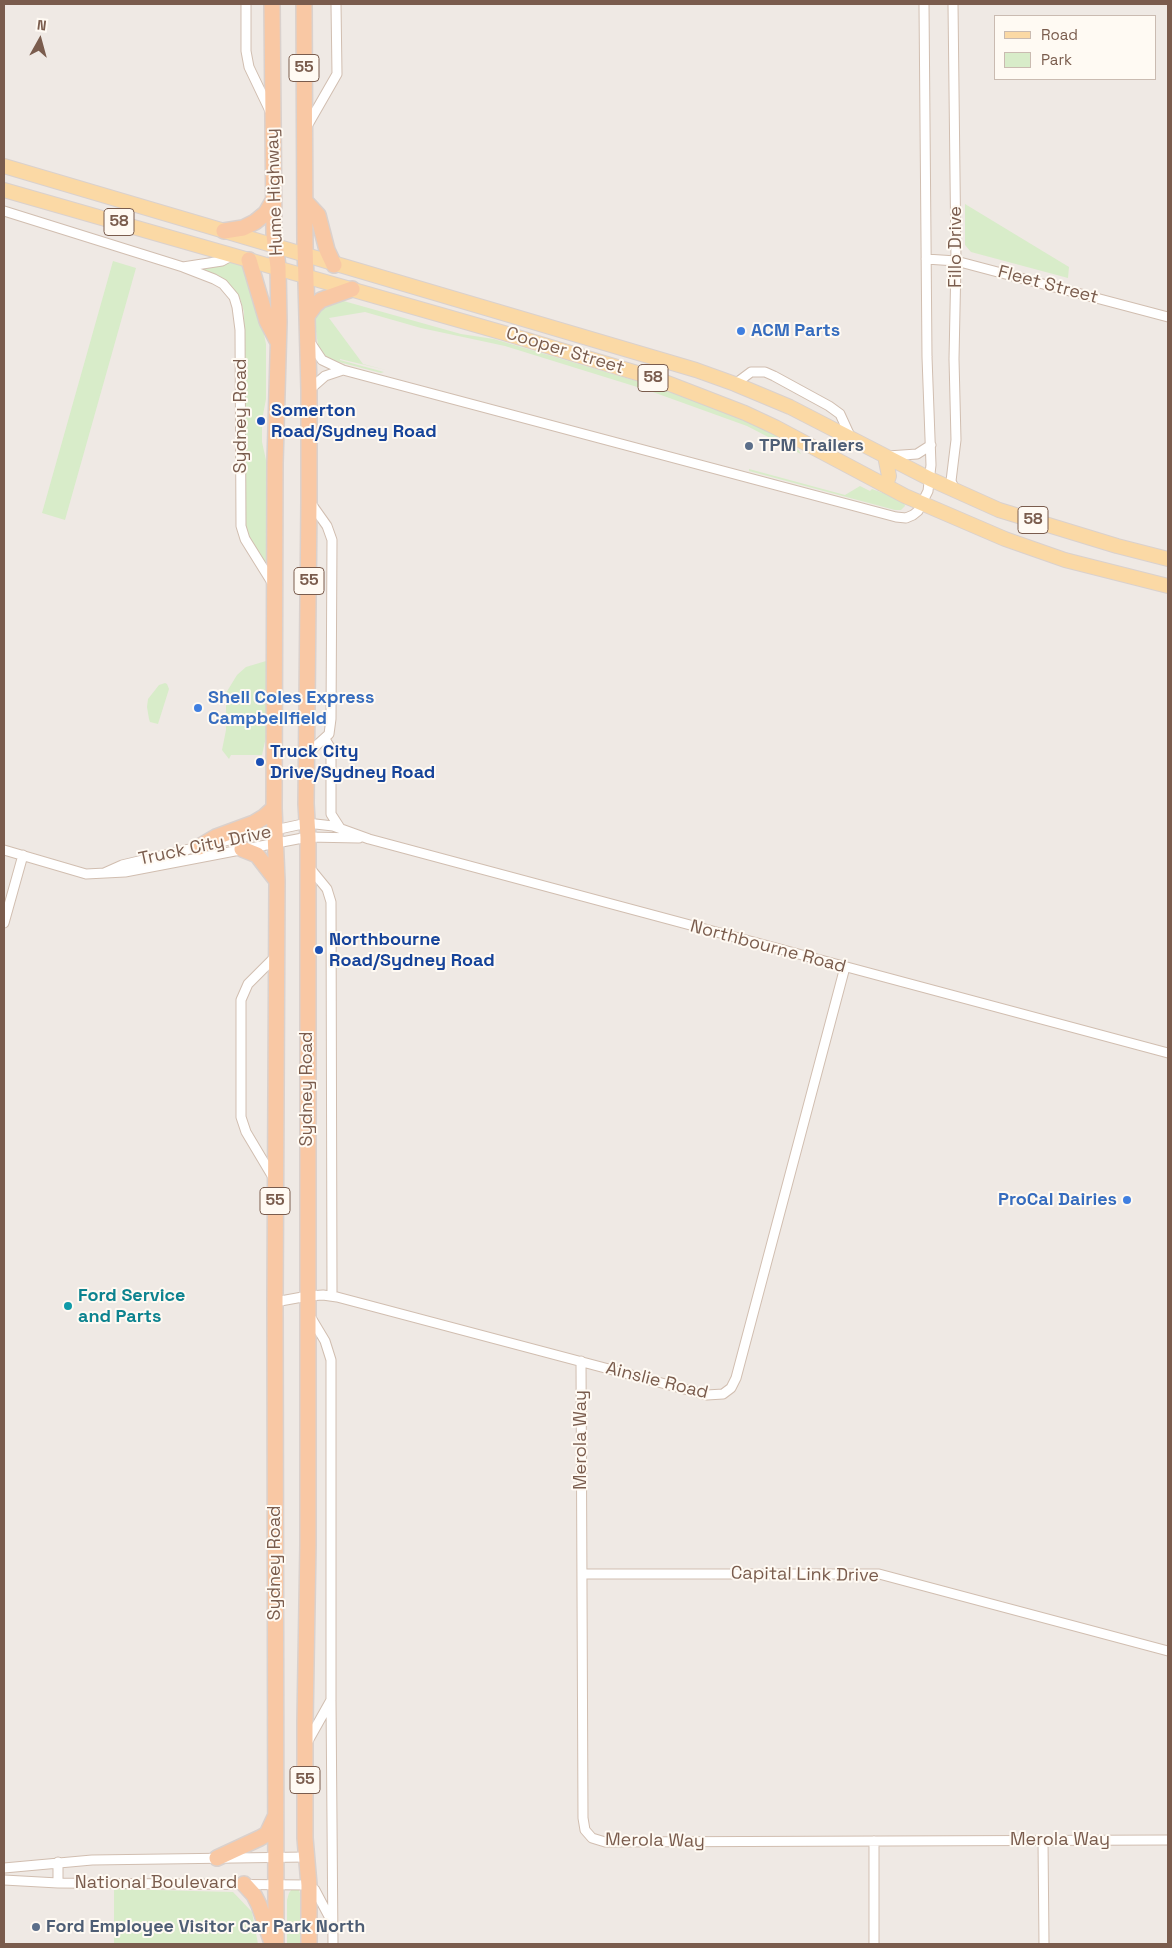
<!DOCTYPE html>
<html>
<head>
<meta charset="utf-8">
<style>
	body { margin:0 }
	#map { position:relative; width:1172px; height:1948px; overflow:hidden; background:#fdf6ec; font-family:"Space Grotesk",sans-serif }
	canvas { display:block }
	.frame { position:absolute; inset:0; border:5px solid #7a5c4d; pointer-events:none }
	.legend { position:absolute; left:994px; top:15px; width:162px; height:65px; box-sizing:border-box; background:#fffaf3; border:1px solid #cabbb1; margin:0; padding:6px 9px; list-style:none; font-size:15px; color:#7a5c4d }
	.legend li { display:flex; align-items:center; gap:10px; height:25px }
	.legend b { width:25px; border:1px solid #cabbb1 }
	.north { position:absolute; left:15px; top:15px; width:50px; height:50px; -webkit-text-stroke:4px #fffaf3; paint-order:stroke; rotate:7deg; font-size:14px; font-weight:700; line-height:20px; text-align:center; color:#7a5c4d }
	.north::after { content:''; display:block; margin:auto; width:18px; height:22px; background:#7a5c4d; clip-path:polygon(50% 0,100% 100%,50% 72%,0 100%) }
</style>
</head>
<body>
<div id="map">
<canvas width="1172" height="1948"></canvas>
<div class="frame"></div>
<ul class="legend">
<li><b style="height:6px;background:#fbd9a5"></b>Road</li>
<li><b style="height:14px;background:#d8ecc9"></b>Park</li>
</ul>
<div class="north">N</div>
</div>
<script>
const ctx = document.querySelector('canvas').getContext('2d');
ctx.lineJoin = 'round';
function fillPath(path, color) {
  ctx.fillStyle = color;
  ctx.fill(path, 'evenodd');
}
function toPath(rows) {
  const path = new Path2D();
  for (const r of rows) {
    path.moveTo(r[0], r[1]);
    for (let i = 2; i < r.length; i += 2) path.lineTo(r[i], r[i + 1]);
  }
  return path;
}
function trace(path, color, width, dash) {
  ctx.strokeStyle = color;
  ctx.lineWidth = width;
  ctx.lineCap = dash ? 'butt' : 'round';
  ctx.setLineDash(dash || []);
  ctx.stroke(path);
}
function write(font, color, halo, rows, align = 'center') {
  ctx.font = font + ' "Space Grotesk",sans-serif';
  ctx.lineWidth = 4;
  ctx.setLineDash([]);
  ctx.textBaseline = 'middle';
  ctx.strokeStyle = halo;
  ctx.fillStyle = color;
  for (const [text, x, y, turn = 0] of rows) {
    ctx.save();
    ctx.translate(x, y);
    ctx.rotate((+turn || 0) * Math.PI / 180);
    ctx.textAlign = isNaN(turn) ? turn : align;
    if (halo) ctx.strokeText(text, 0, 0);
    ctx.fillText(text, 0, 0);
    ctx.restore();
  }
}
const industrial = toPath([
	[4,4,1168,4,1168,1944,4,1944],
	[996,16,1156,16,1156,79,996,79]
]);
const green = toPath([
	[965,204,1069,267,1068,278,971,252,965,245],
	[113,261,136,268,65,520,42,513],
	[231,262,238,263,246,267,255,290,266,344,266,399,262,420,262,442,266,460,266,565,248,536,246,526,244,312,240,298,227,281,217,275,197,269],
	[340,300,461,334,494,339,670,391,716,408,768,431,796,446,801,454,747,426,650,391,505,346,421,328,365,312,329,318,363,364,386,370,340,359,340,360,384,372,381,373,331,360,324,355,318,345,314,317,316,307],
	[749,469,845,495,860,486,870,491,872,489,894,497,904,502,905,506,901,510,895,510,749,471],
	[266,661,266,737,262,755,231,755,229,759,222,750,226,730,226,693,237,675,246,667],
	[165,683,167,684,169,689,158,724,150,722,149,719,147,707,148,699,159,685],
	[114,1889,233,1892,252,1912,258,1944,114,1944],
	[292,1889,299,1890,301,1897,303,1944,287,1944,287,1900,289,1893]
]);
const minor = toPath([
	[246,4,246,51,249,67,271,113],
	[953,4,956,261,954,359,956,440,951,481,955,490],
	[306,128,337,74,336,4],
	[4,211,183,267,222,261,233,255],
	[926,259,956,261,1168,317],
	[183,267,214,279,223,284,234,297,237,307,240,330,241,526,245,539,273,584],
	[310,342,322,360,343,370,896,517,906,518,913,515,918,511,928,491,931,465,927,357,924,4],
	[735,384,751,372,765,372,774,376,829,406,840,414,851,438],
	[309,390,325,376,343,370],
	[888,456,917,454,931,445],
	[325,739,331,749,331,814,340,828],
	[307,754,329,734,331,719,332,540,327,526,310,502],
	[220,842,307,823,333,826,369,839,1168,1053],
	[4,850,86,874,125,872,308,837,359,838],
	[309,867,327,889,331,902,332,1296],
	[104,873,122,865,202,846],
	[4,923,23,855],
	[274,1179,246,1132,241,1117,241,1000,248,984,276,956],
	[275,1302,308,1296,323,1295,337,1297,707,1395,723,1394,731,1388,736,1378,845,967],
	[581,1361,583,1818,585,1830,592,1838,605,1842,1168,1840],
	[582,1574,879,1574,1168,1651],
	[331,1701,333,1944],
	[308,1741,331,1700,331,1360,325,1341,310,1316],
	[874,1841,874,1944],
	[1043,1841,1044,1944],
	[58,1862,58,1883],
	[4,1868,92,1860,306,1857],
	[4,1880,58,1883,309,1885,315,1890,333,1924]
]);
const primary = toPath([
	[4,166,696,370,735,384,790,407,930,479,999,510,1117,546,1168,559],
	[4,190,504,333,657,379,745,413,775,427,905,496,1005,539,1065,560,1168,586],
	[882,484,887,482,889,476,885,456]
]);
const trunk = toPath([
	[272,4,274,235,278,267,279,322,275,463,274,808,277,881,275,1302,276,1944],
	[304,4,305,245,309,390,309,502,306,804,308,837,308,1545,305,1722,305,1838,309,1885,309,1944],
	[305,201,318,215,327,250,334,265],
	[224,231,243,228,255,222,266,213,274,199],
	[249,260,267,321,278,342],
	[307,316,315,305,321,300,352,289],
	[199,847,216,837,254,823,264,817,274,808],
	[242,849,257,855,277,881],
	[217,1858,260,1838,267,1834,275,1817],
	[244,1884,254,1895,259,1905,272,1943]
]);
const markers = [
	[741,331,5,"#3f7fe0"],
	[261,421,5,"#1a4fb4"],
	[749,446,5,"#5c6f8a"],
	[198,708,5,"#3f7fe0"],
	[260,762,5,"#1a4fb4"],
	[319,950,5,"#1a4fb4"],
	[1127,1200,5,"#3f7fe0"],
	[68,1306,5,"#0f9aa8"],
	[36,1927,5,"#5c6f8a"]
];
const shields = [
	[304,68,30],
	[119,222,30],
	[653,378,30],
	[1033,520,30],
	[309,581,30],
	[275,1201,30],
	[305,1780,30]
];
const shieldNames = [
	["55",304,68],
	["58",119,222],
	["58",653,378],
	["58",1033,520],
	["55",309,581],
	["55",275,1201],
	["55",305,1780]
];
const streetNames = [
	["Hume Highway",275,192,-92],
	["Fillo Drive",956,247,-90],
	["Fleet Street",1048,285,15],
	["Cooper Street",565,351,17],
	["Sydney Road",241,416,-90],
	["Truck City Drive",205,846,-12],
	["Northbourne Road",768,947,15],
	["Sydney Road",307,1089,-90],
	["Ainslie Road",657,1381,14],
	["Merola Way",581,1440,-90],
	["Sydney Road",275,1563,-90],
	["Capital Link Drive",805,1575,1],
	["Merola Way",1060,1840],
	["Merola Way",655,1841,1],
	["National Boulevard",156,1883]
];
const shopNames = [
	["ACM Parts",751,331],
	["Shell Coles Express",208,698],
	["Campbellfield",208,719],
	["ProCal Dairies",1117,1200,"right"]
];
const transitNames = [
	["Somerton",271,411],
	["Road/Sydney Road",271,432],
	["Truck City",270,752],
	["Drive/Sydney Road",270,773],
	["Northbourne",329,940],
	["Road/Sydney Road",329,961]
];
const serviceNames = [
	["TPM Trailers",759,446],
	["Ford Employee Visitor Car Park North",46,1927]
];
const cultureNames = [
	["Ford Service",78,1296],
	["and Parts",78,1317]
];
fillPath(industrial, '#efe9e4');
fillPath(green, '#d8ecc9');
trace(minor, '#d1beb0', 11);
trace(primary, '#dad1cd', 16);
trace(trunk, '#dad1cd', 18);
trace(minor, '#fff', 9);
trace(primary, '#fbd9a5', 14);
trace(trunk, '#f9c8a4', 15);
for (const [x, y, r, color] of markers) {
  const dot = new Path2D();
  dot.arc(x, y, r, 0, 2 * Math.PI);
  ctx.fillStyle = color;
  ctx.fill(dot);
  trace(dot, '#fffaf3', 2);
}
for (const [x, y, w] of shields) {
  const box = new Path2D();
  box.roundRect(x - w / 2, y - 13.5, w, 27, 4);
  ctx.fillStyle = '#fffaf3';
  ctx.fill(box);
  trace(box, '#7a5c4d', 1);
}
write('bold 16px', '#7a5c4d', null, shieldNames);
write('18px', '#7a5c4d', '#fffaf3', streetNames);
write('bold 18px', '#366cbe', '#fffaf3', shopNames, 'left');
write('bold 18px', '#164399', '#fffaf3', transitNames, 'left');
write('bold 18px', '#4e5e75', '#fffaf3', serviceNames, 'left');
write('bold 18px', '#0d838f', '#fffaf3', cultureNames, 'left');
</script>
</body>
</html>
